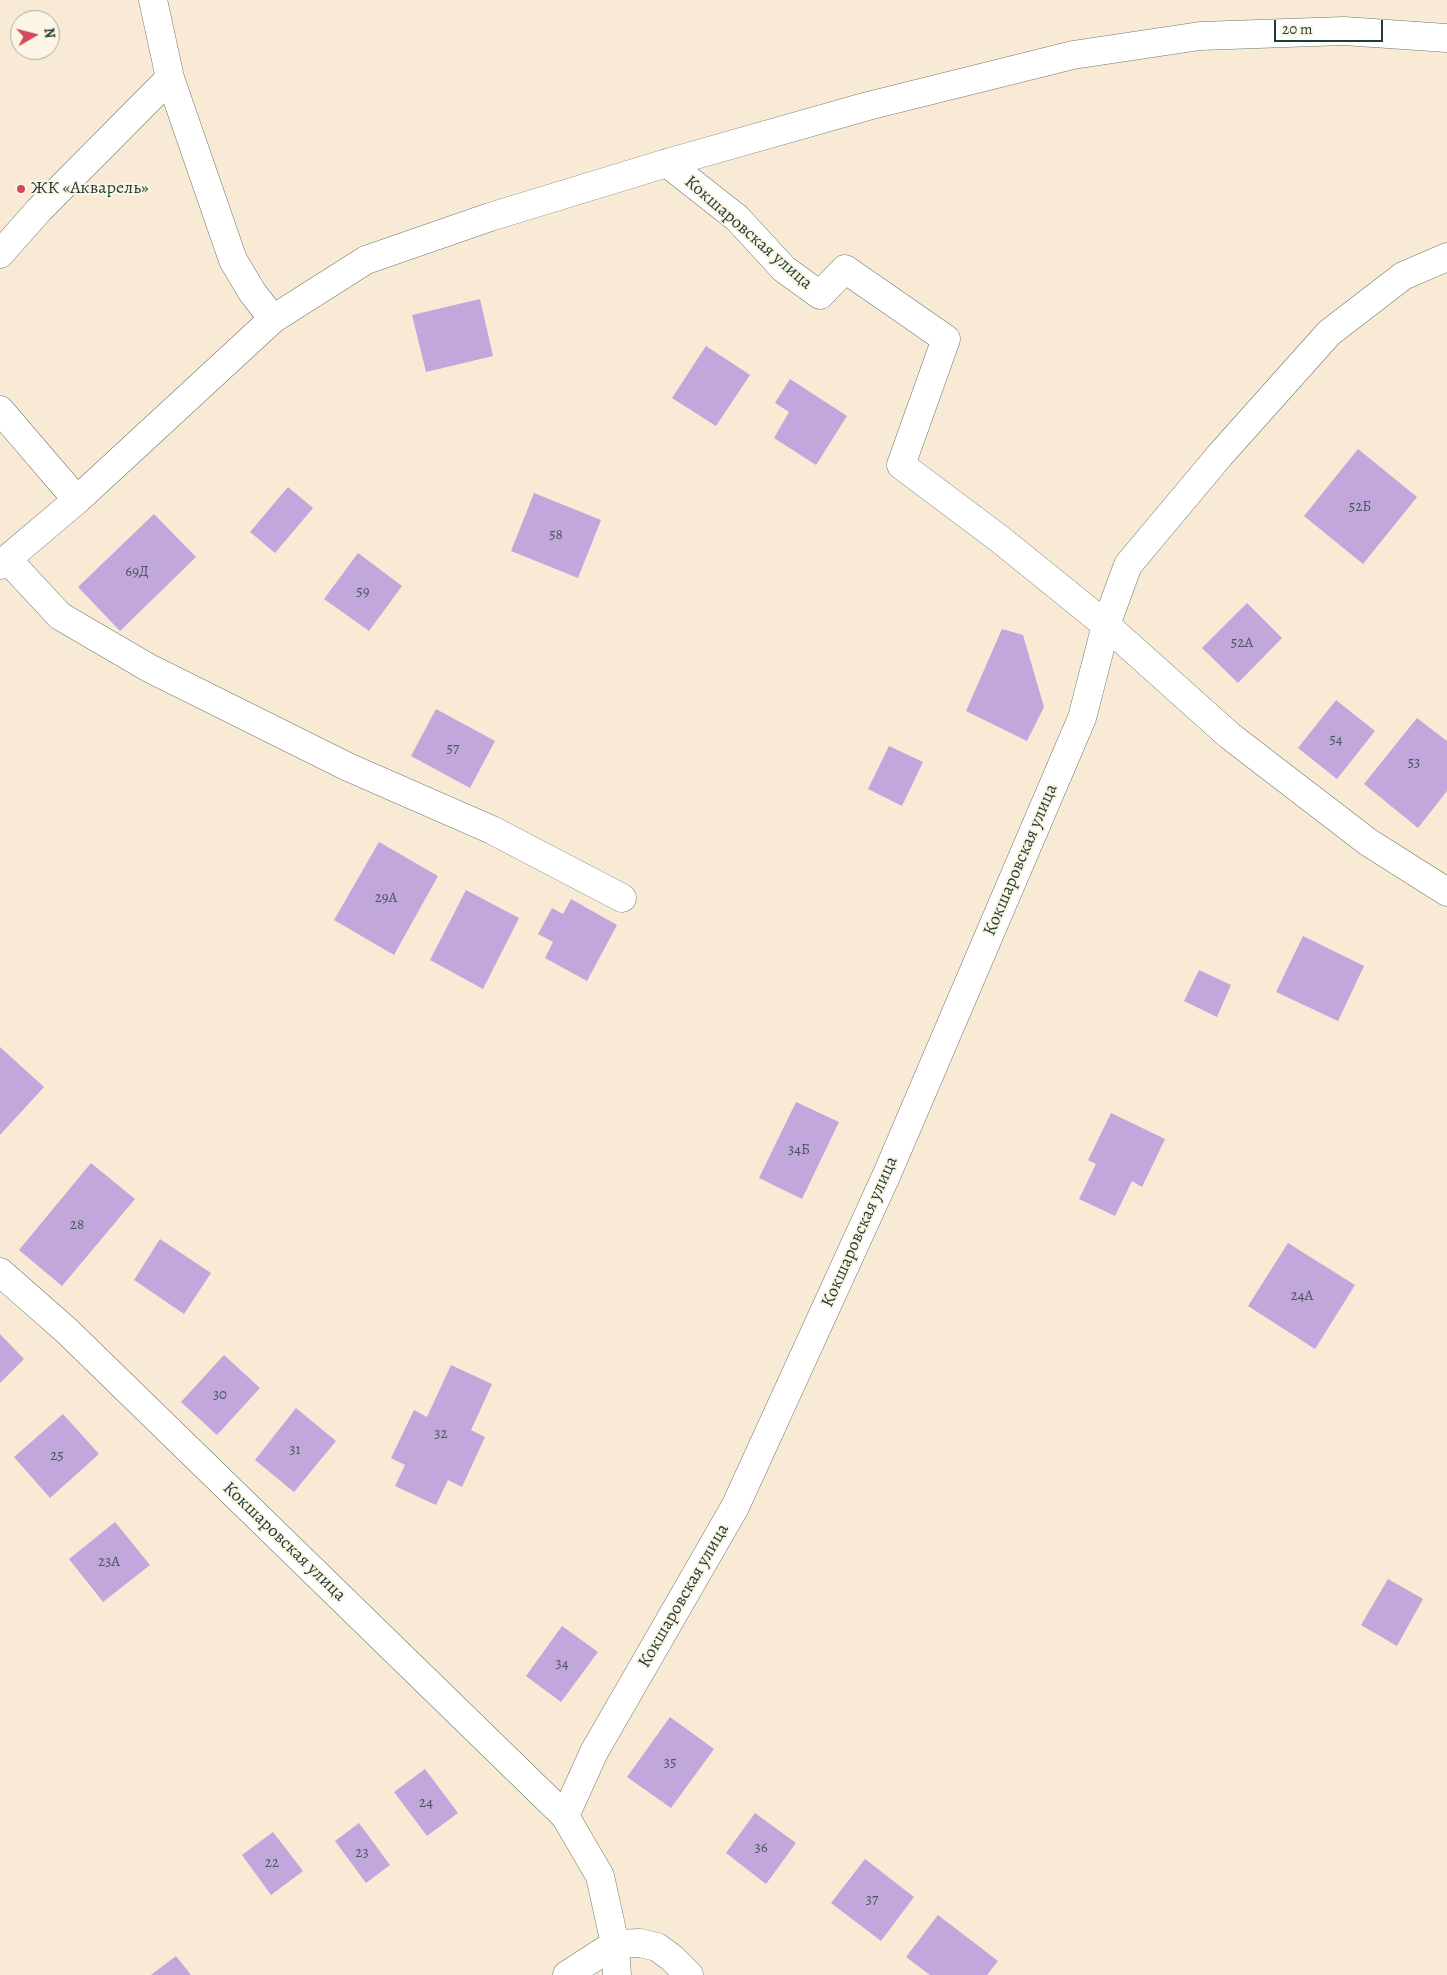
<!DOCTYPE html>
<html>
<head>
<meta charset="utf-8">
<style>
	body { margin:0 }
	#map { position:relative; width:1447px; height:1975px; overflow:hidden; background:#f8ead4; font-family:Alegreya,serif }
	canvas { display:block }
	.north { position:absolute; left:10px; top:10px; width:50px; height:50px; box-sizing:border-box; background:#fcf5e5; border:1px solid #a4ab9e; border-radius:50%; rotate:82deg; font-size:14px; font-weight:700; line-height:20px; text-align:center; color:#1f3d34 }
	.north::after { content:''; display:block; margin:auto; width:18px; height:22px; background:#d1495b; clip-path:polygon(50% 0,100% 100%,50% 72%,0 100%) }
	.scale { position:absolute; left:1274px; top:20px; width:109px; height:22px; box-sizing:border-box; border:2px solid #1f3d34; border-top:0; padding-left:6px; font-size:15px; line-height:18px; white-space:nowrap; color:#1f3d34; -webkit-text-stroke:4px #fcf5e5; paint-order:stroke }
</style>
</head>
<body>
<div id="map">
<canvas width="1447" height="1975"></canvas>
<div class="north">N</div>
<div class="scale">20 m</div>
</div>
<script>
const ctx = document.querySelector('canvas').getContext('2d');
ctx.lineJoin = 'round';
function fillPath(path, color) {
  ctx.fillStyle = color;
  ctx.fill(path, 'evenodd');
}
function toPath(rows) {
  const path = new Path2D();
  for (const r of rows) {
    path.moveTo(r[0], r[1]);
    for (let i = 2; i < r.length; i += 2) path.lineTo(r[i], r[i + 1]);
  }
  return path;
}
function trace(path, color, width, dash) {
  ctx.strokeStyle = color;
  ctx.lineWidth = width;
  ctx.lineCap = dash ? 'butt' : 'round';
  ctx.setLineDash(dash || []);
  ctx.stroke(path);
}
function write(font, color, halo, rows, align = 'center') {
  ctx.font = font + ' Alegreya,serif';
  ctx.lineWidth = 4;
  ctx.setLineDash([]);
  ctx.textBaseline = 'middle';
  ctx.strokeStyle = halo;
  ctx.fillStyle = color;
  for (const [text, x, y, turn = 0] of rows) {
    ctx.save();
    ctx.translate(x, y);
    ctx.rotate((+turn || 0) * Math.PI / 180);
    ctx.textAlign = isNaN(turn) ? turn : align;
    if (halo) ctx.strokeText(text, 0, 0);
    ctx.fillText(text, 0, 0);
    ctx.restore();
  }
}
const building = toPath([
	[480,299,493,356,426,372,412,315],
	[706,346,750,375,716,426,672,398],
	[790,379,847,416,816,465,774,438,789,412,775,403],
	[1358,449,1417,497,1363,564,1304,516],
	[288,487,313,508,275,553,250,532],
	[534,493,601,520,578,578,511,551],
	[154,514,196,557,120,631,78,587],
	[358,553,402,586,369,631,324,599],
	[1247,603,1282,638,1238,683,1202,648],
	[1002,629,1023,635,1044,707,1027,741,966,711],
	[1336,700,1375,731,1337,779,1298,748],
	[436,709,495,741,470,788,411,756],
	[1417,718,1447,741,1447,791,1418,828,1364,784],
	[889,746,923,762,902,806,868,789],
	[379,842,438,876,394,955,334,920],
	[466,890,519,918,483,989,430,960],
	[571,899,617,925,587,981,545,958,553,942,538,934,552,908,563,914],
	[1303,936,1364,966,1338,1021,1276,992],
	[1199,970,1231,985,1217,1017,1184,1001],
	[0,1047,44,1087,0,1135],
	[796,1102,839,1122,802,1199,759,1178],
	[1111,1113,1165,1139,1142,1187,1132,1181,1115,1216,1079,1199,1096,1164,1088,1160],
	[91,1163,135,1199,62,1286,19,1250],
	[160,1239,211,1273,184,1314,134,1280],
	[1288,1243,1355,1285,1315,1349,1248,1306],
	[0,1334,24,1359,0,1383],
	[224,1355,260,1388,217,1435,181,1402],
	[451,1365,492,1384,471,1430,485,1437,462,1487,448,1480,436,1505,395,1486,405,1465,391,1458,414,1410,427,1417],
	[296,1408,336,1441,294,1492,255,1460],
	[63,1414,99,1454,50,1498,14,1457],
	[115,1522,150,1565,103,1602,69,1559],
	[1388,1579,1423,1599,1397,1646,1361,1625],
	[562,1626,598,1652,561,1702,526,1676],
	[670,1717,714,1749,671,1808,627,1777],
	[425,1769,458,1813,427,1836,394,1792],
	[755,1813,796,1843,766,1884,726,1853],
	[359,1823,390,1865,366,1883,335,1841],
	[273,1832,303,1871,271,1895,242,1855],
	[865,1859,914,1897,881,1941,831,1903],
	[938,1915,998,1961,987,1975,930,1975,906,1957],
	[176,1956,191,1975,151,1975]
]);
const minor = toPath([
	[153,0,170,78,233,260,252,292,273,319],
	[667,163,737,218,784,269,820,295,845,269,946,339,901,465,1001,540,1106,625,1230,736,1368,842,1447,892],
	[0,254,39,210,170,78],
	[0,410,77,500],
	[7,559,60,616,149,668,348,767,492,830,622,898],
	[0,565,77,500,273,319,366,260,490,217,667,163,868,106,1073,55,1200,36,1344,31,1447,38],
	[0,1272,67,1331,565,1816,600,1876,615,1944,617,1975],
	[565,1816,594,1752,735,1507,887,1174,1082,718,1106,625,1128,565,1220,455,1329,333,1403,276,1447,257],
	[567,1975,615,1944,640,1943,657,1947,672,1958,689,1975]
]);
const markers = [
	[21,189,5,"#d1495b"]
];
const numberNames = [
	["52Б",1360,507],
	["58",556,535],
	["69Д",137,572],
	["59",363,592],
	["52А",1242,643],
	["54",1336,740],
	["57",453,749],
	["53",1414,763],
	["29А",386,898],
	["34Б",799,1150],
	["28",77,1225],
	["24А",1302,1296],
	["30",220,1395],
	["32",441,1434],
	["31",295,1450],
	["25",57,1456],
	["23А",109,1562],
	["34",562,1664],
	["35",670,1763],
	["24",426,1803],
	["36",761,1848],
	["23",362,1853],
	["22",272,1863],
	["37",872,1900]
];
const poiNames = [
	["ЖК «Акварель»",31,189]
];
const streetNames = [
	["Кокшаровская улица",748,233,41],
	["Кокшаровская улица",1021,860,-67],
	["Кокшаровская улица",860,1232,-66],
	["Кокшаровская улица",284,1542,44],
	["Кокшаровская улица",684,1596,-60]
];
fillPath(building, '#c2a7dc');
trace(minor, '#6b7a6c', 29);
trace(minor, '#fff', 28);
for (const [x, y, r, color] of markers) {
  const dot = new Path2D();
  dot.arc(x, y, r, 0, 2 * Math.PI);
  ctx.fillStyle = color;
  ctx.fill(dot);
  trace(dot, '#fcf5e5', 2);
}
write('15px', '#48585e', null, numberNames);
write('18px', '#1f3d34', '#fcf5e5', poiNames, 'left');
write('18px', '#1f3d34', '#fcf5e5', streetNames);
</script>
</body>
</html>
